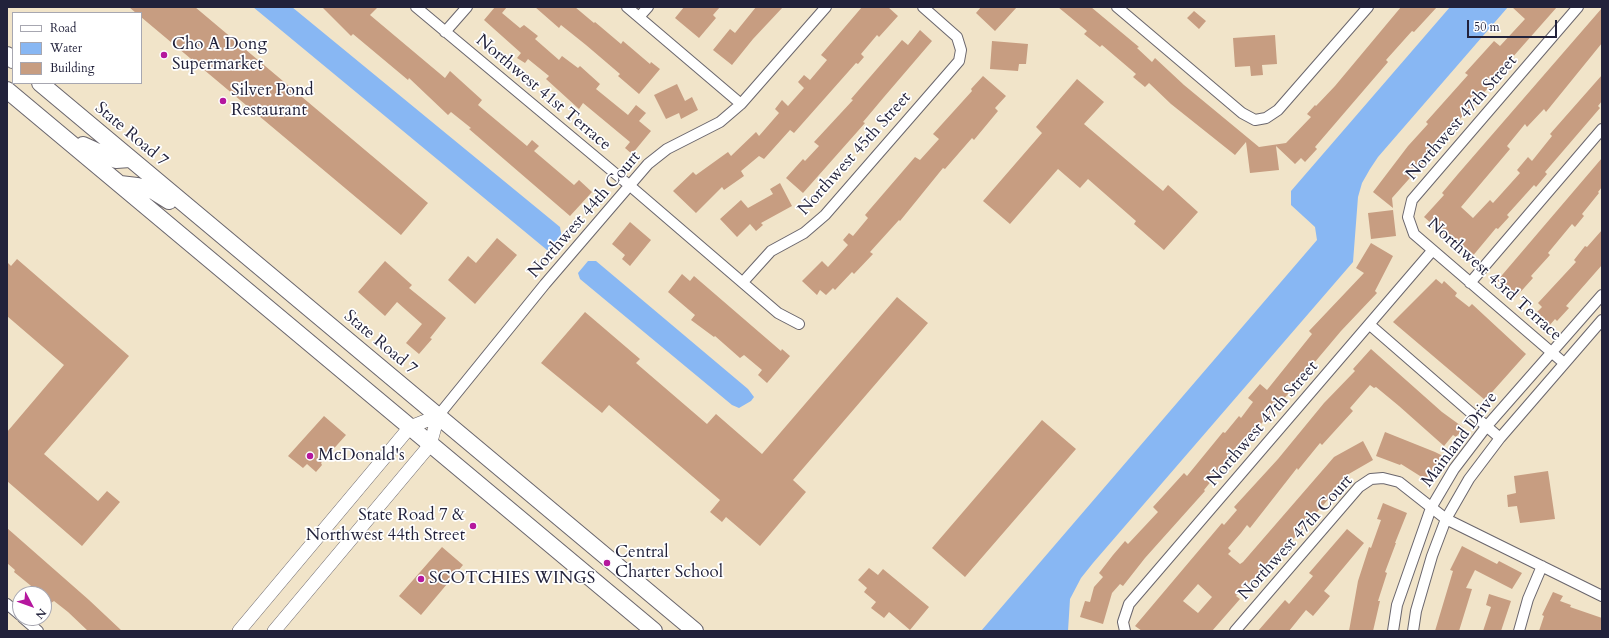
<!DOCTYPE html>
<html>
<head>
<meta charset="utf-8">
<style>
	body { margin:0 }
	#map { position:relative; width:1609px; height:638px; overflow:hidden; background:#f1e4c9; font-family:Cardo,serif }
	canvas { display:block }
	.frame { position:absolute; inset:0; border:8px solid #22223b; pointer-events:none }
	.legend { position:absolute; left:12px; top:12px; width:130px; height:72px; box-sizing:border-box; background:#fff; border:1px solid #a7a7b1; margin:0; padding:5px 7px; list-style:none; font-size:12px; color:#22223b }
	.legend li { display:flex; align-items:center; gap:8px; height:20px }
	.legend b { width:20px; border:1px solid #a7a7b1 }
	.north { position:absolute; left:12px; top:586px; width:40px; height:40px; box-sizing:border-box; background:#fff; border:1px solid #a7a7b1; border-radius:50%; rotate:131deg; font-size:11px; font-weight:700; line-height:16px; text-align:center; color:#22223b }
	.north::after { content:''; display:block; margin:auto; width:14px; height:18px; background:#b5179e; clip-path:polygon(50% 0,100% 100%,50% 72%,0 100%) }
	.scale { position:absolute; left:1467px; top:20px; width:90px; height:18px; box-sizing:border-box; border:2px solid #22223b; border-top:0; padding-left:5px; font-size:12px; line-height:14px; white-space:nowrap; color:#22223b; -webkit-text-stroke:3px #fff; paint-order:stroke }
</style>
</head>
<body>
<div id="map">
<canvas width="1609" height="638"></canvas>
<div class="frame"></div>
<ul class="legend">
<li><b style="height:5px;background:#fff"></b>Road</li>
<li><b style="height:11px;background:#88b7f3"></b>Water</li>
<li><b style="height:11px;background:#c79d81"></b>Building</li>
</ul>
<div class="north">N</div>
<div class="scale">50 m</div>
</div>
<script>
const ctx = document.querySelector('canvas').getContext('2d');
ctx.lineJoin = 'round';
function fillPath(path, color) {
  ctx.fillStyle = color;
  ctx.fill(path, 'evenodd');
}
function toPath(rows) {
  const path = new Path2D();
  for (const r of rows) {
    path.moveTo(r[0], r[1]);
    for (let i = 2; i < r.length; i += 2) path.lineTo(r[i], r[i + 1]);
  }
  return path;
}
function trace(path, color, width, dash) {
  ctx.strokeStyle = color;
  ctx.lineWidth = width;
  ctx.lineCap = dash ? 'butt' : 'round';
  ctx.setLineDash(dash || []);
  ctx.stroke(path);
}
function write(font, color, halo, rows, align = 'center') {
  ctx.font = font + ' Cardo,serif';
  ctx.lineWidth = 3.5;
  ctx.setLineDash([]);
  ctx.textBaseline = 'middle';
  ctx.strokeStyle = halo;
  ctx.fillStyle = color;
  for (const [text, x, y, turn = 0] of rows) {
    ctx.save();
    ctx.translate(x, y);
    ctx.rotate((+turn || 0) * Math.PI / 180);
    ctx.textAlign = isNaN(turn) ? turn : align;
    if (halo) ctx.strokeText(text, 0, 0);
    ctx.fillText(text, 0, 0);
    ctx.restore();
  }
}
const water = toPath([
	[253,7,292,7,560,227,562,238,552,249,547,250],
	[1450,7,1508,7,1378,157,1370,169,1362,183,1358,197,1353,262,1093,563,1081,578,1070,599,1068,631,981,631,1317,240,1315,227,1291,205,1291,191],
	[588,261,596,261,748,389,754,397,751,401,739,408,732,405,580,279,578,273]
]);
const building = toPath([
	[129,7,195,7,428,203,401,235,141,17,141,13,136,13],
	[322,7,378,7,370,15,445,78,450,71,482,100,478,105,527,146,532,140,539,146,534,151,574,185,579,180,592,192,570,216,469,129,471,128,451,112,448,115,409,78,408,80,353,34,351,36],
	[495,7,507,7,502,13,520,28,524,25,538,36,535,39,559,60,562,56,578,68,580,66,600,84,596,89,628,115,636,105,646,113,639,121,651,131,632,154,625,148,630,142,583,103,579,109,546,79,549,76,528,59,525,63,517,58,521,53,484,20],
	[535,7,575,7,594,23,595,22,621,44,623,41,650,64,651,62,660,69,639,94,618,76,620,74,586,45,561,25,559,28],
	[684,7,720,7,713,15,716,18,699,38,675,18],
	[756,7,783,7,753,39,732,65,713,50,730,29,735,33],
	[862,7,888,7,898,16,879,37,877,35,861,54,864,57,858,64,856,63,794,133,790,130,764,159,759,156,741,171,744,176,724,190,722,187,696,213,673,191,693,172,696,175,728,152,731,156,756,132,759,136,779,113,775,109,782,100,788,106,804,88,798,82,804,75,810,80,827,60,821,55],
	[981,7,1017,7,995,31,976,13],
	[1058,7,1091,7,1139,47,1137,48,1152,62,1155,58,1184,85,1259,147,1286,143,1311,117,1307,114,1315,105,1316,106,1335,86,1401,7,1437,7,1414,32,1412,31,1386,60,1388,62,1315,147,1317,149,1305,162,1301,158,1295,164,1276,146,1279,170,1250,173,1246,142,1235,155,1171,104,1149,83,1145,87,1133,77,1136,74,1102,45,1100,47,1084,34,1087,31],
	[1512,7,1557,7,1496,76,1498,77,1459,120,1442,142,1392,198,1393,208,1373,192,1408,146,1428,124,1426,122,1468,75,1465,73,1475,62,1494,41,1500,46,1525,19],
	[1602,8,1602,43,1546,112,1544,109,1527,127,1525,124,1507,146,1510,149,1461,207,1473,218,1490,200,1493,203,1520,173,1517,170,1528,157,1532,161,1552,136,1550,134,1602,75,1602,101,1598,106,1600,108,1545,172,1547,174,1536,187,1534,185,1507,215,1509,217,1498,229,1496,228,1471,258,1424,217,1444,195,1442,193,1458,174],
	[1194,11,1206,21,1199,29,1187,18],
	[920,30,932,41,884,97,863,122,865,123,803,193,786,178,803,159,805,161,819,146,814,142,853,100,851,99,902,40,908,45],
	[1275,35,1277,64,1262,65,1263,75,1251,76,1250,66,1235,67,1233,38],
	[992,41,1028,44,1026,64,1019,64,1018,71,990,69],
	[983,76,1006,96,995,108,998,111,974,140,972,138,945,169,943,168,900,221,899,220,870,252,873,254,854,274,852,272,835,290,833,288,826,295,820,290,817,295,802,281,822,261,828,267,848,245,843,240,849,233,853,236,868,218,865,215,915,157,920,160,939,139,933,134,972,91,971,89],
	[1077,79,1104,102,1084,124,1163,191,1168,185,1198,212,1164,250,1134,224,1136,221,1088,179,1080,188,1058,169,1010,224,983,201,1042,133,1036,127],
	[677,84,685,101,692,97,698,110,681,119,679,113,666,119,654,95],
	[1602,158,1602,187,1598,192,1599,193,1582,214,1584,216,1575,227,1572,224,1548,253,1550,255,1531,276,1533,278,1516,297,1497,281],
	[780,183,792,206,761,223,763,225,756,231,750,224,737,237,720,219,741,200,748,208,773,194,770,189],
	[1393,210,1396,236,1371,239,1368,213],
	[630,222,651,240,630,266,622,259,625,255,612,244],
	[1602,230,1602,265,1566,306,1569,308,1557,321,1555,319,1549,326,1535,314,1542,307,1538,303,1576,262,1574,260,1585,246,1587,247],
	[497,238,517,255,475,304,448,280,468,256,476,263],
	[1371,243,1393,256,1375,291,1377,293,1341,331,1272,413,1271,412,1227,465,1225,464,1204,490,1205,491,1145,558,1123,586,1120,584,1112,593,1103,624,1080,617,1085,601,1090,602,1094,587,1103,577,1099,573,1113,555,1125,541,1128,544,1158,512,1153,507,1164,495,1184,473,1187,476,1223,432,1225,433,1239,416,1241,418,1253,402,1248,398,1260,384,1267,390,1312,334,1309,331,1364,273,1356,268],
	[17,259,129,356,44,454,98,501,107,491,120,502,82,546,7,481,7,432,64,365,7,316,7,262,11,266],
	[385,261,412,285,409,288,446,318,430,338,432,339,419,354,406,343,422,324,397,302,385,316,358,292],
	[682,274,690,281,694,276,781,351,782,349,790,356,767,383,758,375,762,370,744,355,740,358,715,336,714,337,691,320,695,315,668,292],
	[1436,279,1442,284,1444,281,1457,293,1455,296,1469,307,1472,304,1526,354,1485,400,1393,322],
	[897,297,928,323,793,480,806,492,760,546,726,517,722,522,710,512,720,500,609,405,602,413,541,363,585,312,640,359,636,363,707,424,716,414,762,454],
	[1371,349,1442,412,1464,428,1456,437,1453,435,1444,446,1399,406,1376,387,1374,388,1370,385,1350,408,1353,411,1342,423,1322,445,1320,443,1298,470,1297,468,1250,528,1247,525,1241,533,1228,548,1231,551,1228,554,1240,564,1243,562,1334,457,1363,441,1373,460,1347,475,1330,493,1332,495,1263,574,1252,585,1249,582,1236,596,1240,599,1212,631,1142,631,1135,626,1222,523,1224,525,1237,510,1234,507,1278,459,1324,403,1355,371,1353,369],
	[1198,584,1212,597,1198,613,1183,601],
	[324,416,346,435,321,463,322,465,316,472,307,464,303,468,288,456],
	[1042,420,1076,449,965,577,932,548],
	[1385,432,1435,452,1443,456,1428,481,1401,464,1400,465,1376,456],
	[1548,471,1555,519,1520,523,1517,506,1508,507,1507,495,1516,493,1514,476],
	[1383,503,1407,513,1395,543,1396,543,1385,572,1387,573,1378,601,1380,601,1373,631,1349,631,1358,581,1369,547,1371,548,1381,520,1377,519],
	[7,528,89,600,122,631,88,631,68,612,54,601,51,603,44,597,44,594,41,594,14,572,15,570,7,563],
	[1347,529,1364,543,1324,591,1330,596,1313,616,1306,610,1289,631,1258,631,1285,600,1289,604,1313,576,1309,573],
	[1462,546,1497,564,1499,561,1522,573,1512,589,1475,570,1466,588,1472,589,1459,631,1435,631,1453,571,1450,570],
	[442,547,463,565,421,615,399,596],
	[869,568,878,575,883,569,929,607,910,630,889,612,884,618,871,608,876,602,864,592,867,588,858,580],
	[1553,592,1563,596,1560,601,1571,605,1570,607,1602,618,1602,631,1539,631,1544,616,1542,615],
	[1489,594,1511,601,1501,631,1483,631,1491,607,1486,605]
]);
const minor = toPath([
	[416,7,629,185,778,313,799,324],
	[627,7,741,104],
	[1117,7,1242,113,1255,120,1266,118,1278,110,1368,7],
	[639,17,648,7],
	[445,32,467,7],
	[743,282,771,251,804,233,825,215,959,61,961,50,957,37,923,7],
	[1470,283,1602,129],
	[1370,325,1500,438],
	[1564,363,1414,234,1408,217,1412,200,1578,7],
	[438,416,545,284,648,164,667,149,720,122,741,104,826,7],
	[7,604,20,615],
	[23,618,38,631],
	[1125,631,1123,622,1129,604,1432,251],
	[1235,631,1359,487,1371,479,1383,478,1399,482,1446,519,1602,596],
	[1393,631,1397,605,1431,508,1454,469,1486,427,1602,295],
	[1413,631,1416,611,1432,556,1446,519,1469,479,1500,438,1602,320],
	[1519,631,1528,599,1542,566]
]);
const tertiary = toPath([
	[239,631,410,427,438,416],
	[274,631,430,445,438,416]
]);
const primary = toPath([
	[7,55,13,60],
	[40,83,695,631],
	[7,90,654,631],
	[83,145,116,160,130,159],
	[120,184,137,186,153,191,169,201]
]);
const markers = [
	[164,55,4,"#b5179e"],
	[223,101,4,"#b5179e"],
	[310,456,4,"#b5179e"],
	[473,526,4,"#b5179e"],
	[607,563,4,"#b5179e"],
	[421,579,4,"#b5179e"]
];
const poiNames = [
	["Cho A Dong",172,45],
	["Supermarket",172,65],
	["Silver Pond",231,91],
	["Restaurant",231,111],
	["McDonald's",318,456],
	["State Road 7 &",465,516,"right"],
	["Northwest 44th Street",465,536,"right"],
	["Central",615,553],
	["Charter School",615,573],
	["SCOTCHIES WINGS",429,579]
];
const streetNames = [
	["Northwest 41st Terrace",543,93,40],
	["Northwest 47th Street",1462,118,-49],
	["State Road 7",131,135,40],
	["Northwest 45th Street",855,154,-48],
	["Northwest 44th Court",585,215,-49],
	["Northwest 43rd Terrace",1494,280,42],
	["State Road 7",380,343,40],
	["Northwest 47th Street",1263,424,-49],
	["Mainland Drive",1460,440,-53],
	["Northwest 47th Court",1296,538,-48]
];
fillPath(water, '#88b7f3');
fillPath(building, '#c79d81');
trace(minor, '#6a666d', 12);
trace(tertiary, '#6a666d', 14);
trace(primary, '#6a666d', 18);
trace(minor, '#fff', 10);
trace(tertiary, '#fff', 13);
trace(primary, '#fff', 16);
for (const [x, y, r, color] of markers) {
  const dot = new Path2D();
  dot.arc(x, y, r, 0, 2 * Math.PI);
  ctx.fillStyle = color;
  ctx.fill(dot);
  trace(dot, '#fff', 1.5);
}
write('17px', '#22223b', '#fff', poiNames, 'left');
write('17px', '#22223b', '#fff', streetNames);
</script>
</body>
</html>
